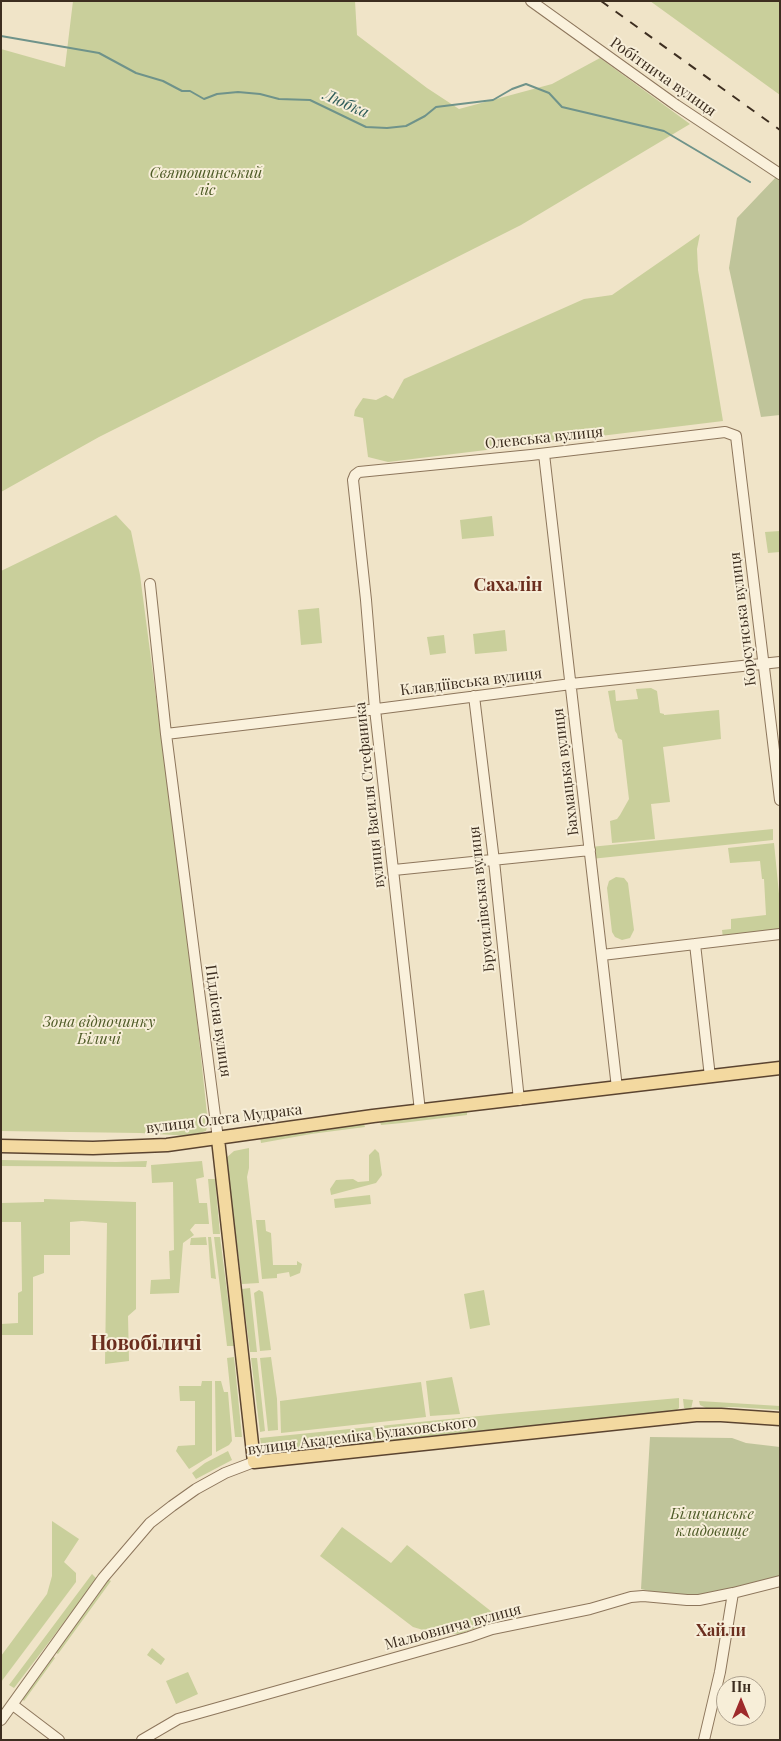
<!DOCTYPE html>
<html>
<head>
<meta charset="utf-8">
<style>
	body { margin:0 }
	#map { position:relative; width:781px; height:1741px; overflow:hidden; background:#f0e4c8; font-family:"Playfair Display",serif }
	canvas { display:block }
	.frame { position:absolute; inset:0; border:2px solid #3d2e20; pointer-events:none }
	.north { position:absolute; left:716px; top:1676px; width:50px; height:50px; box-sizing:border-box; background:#f7eed8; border:1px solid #ada18e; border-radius:50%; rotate:0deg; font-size:14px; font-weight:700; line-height:20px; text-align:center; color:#3d2e20 }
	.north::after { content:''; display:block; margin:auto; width:18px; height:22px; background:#9e2a2b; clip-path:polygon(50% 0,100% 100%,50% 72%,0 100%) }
</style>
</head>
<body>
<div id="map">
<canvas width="781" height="1741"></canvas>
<div class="frame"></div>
<div class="north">Пн</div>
</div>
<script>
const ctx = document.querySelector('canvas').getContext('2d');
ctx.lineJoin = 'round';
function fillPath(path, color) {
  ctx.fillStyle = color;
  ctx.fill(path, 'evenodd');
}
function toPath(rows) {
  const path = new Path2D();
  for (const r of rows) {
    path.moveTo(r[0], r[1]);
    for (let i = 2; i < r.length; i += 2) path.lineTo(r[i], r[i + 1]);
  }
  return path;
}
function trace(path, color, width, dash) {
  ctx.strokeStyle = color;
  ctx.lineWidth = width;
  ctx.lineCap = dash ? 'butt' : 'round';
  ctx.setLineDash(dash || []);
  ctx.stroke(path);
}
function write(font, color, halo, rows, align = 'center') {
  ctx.font = font + ' "Playfair Display",serif';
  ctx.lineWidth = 4;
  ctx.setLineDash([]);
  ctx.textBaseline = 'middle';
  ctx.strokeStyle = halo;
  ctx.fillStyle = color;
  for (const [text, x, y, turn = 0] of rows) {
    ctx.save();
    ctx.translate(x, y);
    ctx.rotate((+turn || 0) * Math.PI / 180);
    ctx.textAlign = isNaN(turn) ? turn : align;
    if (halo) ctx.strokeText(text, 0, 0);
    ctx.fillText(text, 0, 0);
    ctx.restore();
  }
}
const green = toPath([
	[73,1,355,1,357,35,427,88,459,109,552,84,600,58,690,124,521,225,99,437,1,492,1,49,65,67],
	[650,1,780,1,780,95],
	[700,234,697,249,698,270,723,421,388,462,368,457,363,418,354,416,355,410,363,398,376,400,386,395,393,399,404,379,584,299,612,295],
	[116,515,131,531,140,575,191,964,208,1123,206,1131,190,1136,140,1133,1,1131,1,571],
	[492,516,494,536,462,539,460,520],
	[780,531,780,552,768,553,765,532],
	[319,608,322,643,301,645,298,610],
	[505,630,507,651,475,654,473,634],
	[444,635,446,653,430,655,427,637],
	[651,688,657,691,660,713,664,714,664,715,719,710,721,739,663,747,670,802,651,804,655,839,612,843,610,821,617,819,620,815,629,799,622,740,618,738,617,734,615,731,608,691,615,690,616,701,638,699,636,689],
	[773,829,773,840,591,859,590,847],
	[774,843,780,904,780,932,723,938,722,930,731,929,731,919,766,915,764,879,762,879,760,861,730,863,728,848],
	[616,877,624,878,628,883,634,930,630,938,622,940,615,937,612,932,607,888,609,881],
	[467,1108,467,1115,402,1123,381,1125,379,1119],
	[363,1121,365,1127,311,1134,261,1143,260,1137],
	[249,1148,249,1168,247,1177,259,1283,242,1284,226,1158,234,1151],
	[375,1149,379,1153,382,1175,376,1183,331,1195,330,1189,336,1180,353,1179,358,1182,369,1181,369,1155],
	[1,1160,116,1162,147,1161,146,1167,1,1166],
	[202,1161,204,1177,196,1179,199,1203,207,1203,209,1224,195,1224,190,1230,194,1235,183,1243,179,1293,150,1294,151,1280,170,1279,169,1251,174,1250,173,1182,152,1183,151,1165],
	[208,1179,215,1179,220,1234,213,1234],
	[370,1195,371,1204,335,1208,334,1199],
	[44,1199,136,1202,136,1309,128,1316,129,1361,105,1364,107,1223,82,1221,70,1222,70,1255,44,1255,44,1273,33,1277,33,1335,1,1335,1,1324,18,1323,18,1293,22,1291,21,1222,1,1222,1,1203,44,1202],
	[256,1220,265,1220,266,1231,271,1233,273,1265,297,1265,297,1261,302,1264,300,1273,290,1277,289,1272,277,1274,277,1278,262,1279],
	[206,1237,207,1245,190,1245,191,1238],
	[208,1237,211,1237,216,1279,211,1278],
	[214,1237,220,1237,234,1346,227,1346],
	[250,1288,257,1352,250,1352,242,1289],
	[259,1290,263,1292,271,1350,260,1351,254,1293],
	[484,1290,490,1325,470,1329,464,1294],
	[234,1357,242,1437,235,1437,227,1358],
	[271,1357,277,1399,278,1430,268,1431,260,1358],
	[251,1358,257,1358,265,1431,260,1432],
	[452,1377,460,1414,430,1416,426,1381],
	[202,1381,212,1381,212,1455,189,1469,176,1451,178,1446,195,1445,195,1401,180,1401,179,1386,201,1386],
	[215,1381,221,1381,224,1392,228,1392,232,1441,229,1445,216,1452],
	[421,1382,426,1417,281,1433,280,1401],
	[679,1398,679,1408,675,1412,270,1454,262,1450,260,1438,499,1414],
	[683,1399,693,1400,691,1409,688,1410,684,1408],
	[699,1401,780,1406,780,1410,734,1407,706,1408,700,1405],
	[228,1451,232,1460,196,1479,192,1473,205,1463],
	[52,1521,79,1539,64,1562,76,1573,76,1582,1,1682,1,1656,47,1594,52,1576],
	[342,1527,391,1563,407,1545,506,1623,480,1626,460,1634,433,1633,413,1627,320,1556],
	[92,1574,97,1579,14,1688,9,1685],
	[107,1579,111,1581,58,1654,53,1651],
	[152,1648,165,1659,161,1665,147,1655],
	[50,1654,55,1658,24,1701,20,1697],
	[188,1672,198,1694,176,1704,166,1681]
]);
const cemetery = toPath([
	[777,176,780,179,780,415,761,417,729,268,737,218],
	[650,1437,732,1438,746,1443,780,1447,780,1578,701,1595,658,1593,641,1589]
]);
const stream = toPath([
	[1,36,99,53,136,73,163,81,182,91,190,91,204,99,217,94,238,92,260,94,279,99,310,100,366,127,387,128,406,126,425,116,436,107,493,100,512,89,526,84,549,93,562,107,664,131,750,182]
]);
const minor = toPath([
	[531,1,676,105,780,174],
	[544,454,617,1088],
	[150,584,166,734,218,1139],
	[474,696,494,861,519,1100],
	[166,734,369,710,571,684,780,662],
	[394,870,590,850],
	[695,944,710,1077],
	[602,955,780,934],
	[420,1111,375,709,366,600,353,480,355,475,359,472,531,455,725,432,736,436,780,800],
	[13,1705,59,1740],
	[1,1720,103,1578,150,1523,172,1506,196,1489,225,1473,254,1462],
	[142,1740,178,1719,469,1637,492,1629,590,1609,631,1597,643,1596,687,1600,699,1600,733,1593,780,1581],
	[704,1740,720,1672,733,1593]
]);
const major = toPath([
	[218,1139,254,1462,696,1415,721,1415,780,1419],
	[1,1146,93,1148,167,1145,373,1116,780,1068]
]);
const rail = toPath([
	[601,1,780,130]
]);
const streetNames = [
	["Робітнича вулиця",663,77,35],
	["Олевська вулиця",544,438,-6],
	["Корсунська вулиця",743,619,-97],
	["Клавдіївська вулиця",471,682,-7],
	["Бахмацька вулиця",566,772,-97],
	["вулиця Василя Стефаника",370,795,-96],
	["Брусилівська вулиця",482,899,-96],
	["Підлісна вулиця",218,1021,82],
	["вулиця Олега Мудрака",224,1119,-7],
	["вулиця Академіка Булаховського",362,1436,-7],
	["Мальовнича вулиця",453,1627,-15]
];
const parkNames = [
	["Святошинський",206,173],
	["ліс",206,190],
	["Зона відпочинку",99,1022],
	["Біличі",99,1039],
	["Біличанське",712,1514],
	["кладовище",712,1531]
];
const waterNames = [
	["Любка",346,104,24]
];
const neighbourhoodNames = [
	["Хайли",721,1631]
];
const quarterNames = [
	["Сахалін",508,585]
];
const districtNames = [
	["Новобіличі",146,1344]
];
fillPath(green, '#c9cf9b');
fillPath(cemetery, '#bfc49a');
trace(stream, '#6f938a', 2);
trace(minor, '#8d765c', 12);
trace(major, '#5b4430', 15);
trace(minor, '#faf1dc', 10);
trace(major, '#f3d9a0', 12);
trace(rail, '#3d2e20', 2, [9, 9]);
write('15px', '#3d2e20', '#f7eed8', streetNames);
write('italic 15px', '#4d5a26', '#f7eed8', parkNames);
write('italic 16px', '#2f5d5a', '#f7eed8', waterNames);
write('bold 16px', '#6b2e1e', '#f7eed8', neighbourhoodNames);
write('bold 18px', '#6b2e1e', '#f7eed8', quarterNames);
write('bold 20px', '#6b2e1e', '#f7eed8', districtNames);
</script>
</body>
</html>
